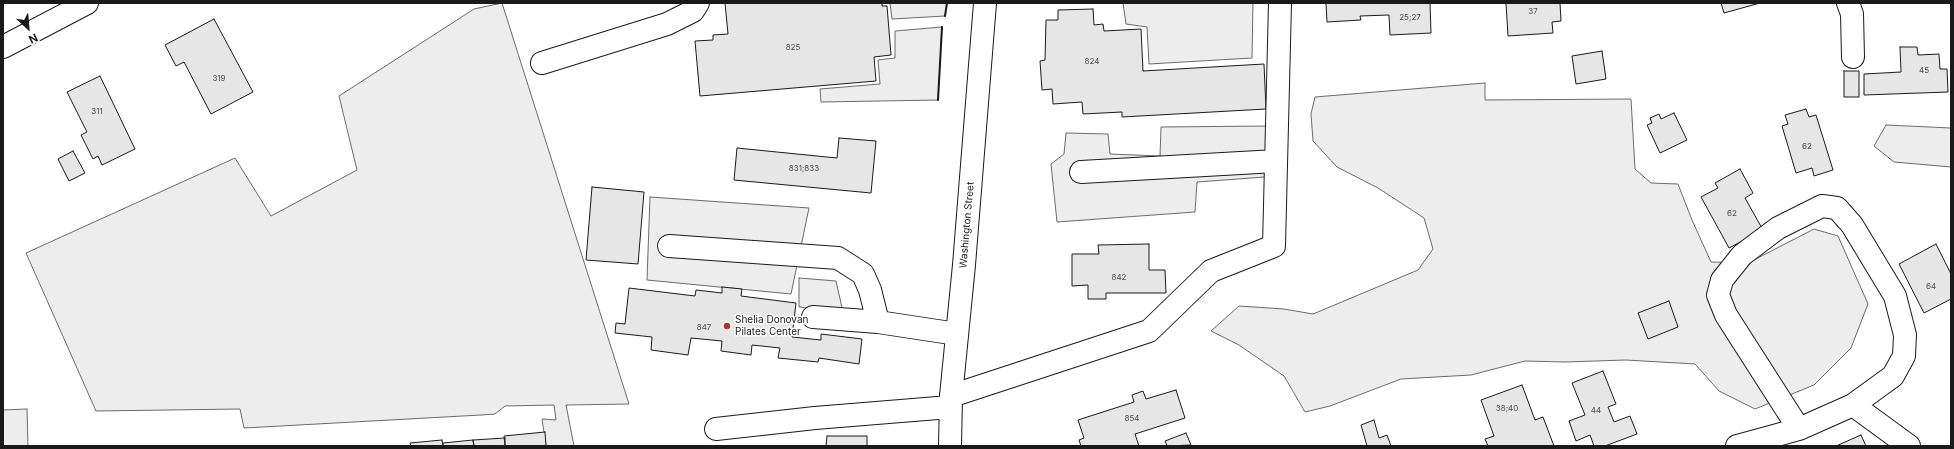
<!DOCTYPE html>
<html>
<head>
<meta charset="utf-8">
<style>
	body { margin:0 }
	#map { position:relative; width:1954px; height:449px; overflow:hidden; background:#fff; font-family:Inter,sans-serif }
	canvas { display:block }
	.frame { position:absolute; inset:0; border:4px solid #1a1a1a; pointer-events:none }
	.north { position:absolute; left:8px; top:8px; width:40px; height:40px; -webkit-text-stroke:3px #fff; paint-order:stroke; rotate:154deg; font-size:11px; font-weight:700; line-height:16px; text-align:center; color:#1a1a1a }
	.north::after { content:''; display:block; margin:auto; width:14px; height:18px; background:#1a1a1a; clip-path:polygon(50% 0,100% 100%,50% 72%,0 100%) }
</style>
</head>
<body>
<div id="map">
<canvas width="1954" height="449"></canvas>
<div class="frame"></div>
<div class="north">N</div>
</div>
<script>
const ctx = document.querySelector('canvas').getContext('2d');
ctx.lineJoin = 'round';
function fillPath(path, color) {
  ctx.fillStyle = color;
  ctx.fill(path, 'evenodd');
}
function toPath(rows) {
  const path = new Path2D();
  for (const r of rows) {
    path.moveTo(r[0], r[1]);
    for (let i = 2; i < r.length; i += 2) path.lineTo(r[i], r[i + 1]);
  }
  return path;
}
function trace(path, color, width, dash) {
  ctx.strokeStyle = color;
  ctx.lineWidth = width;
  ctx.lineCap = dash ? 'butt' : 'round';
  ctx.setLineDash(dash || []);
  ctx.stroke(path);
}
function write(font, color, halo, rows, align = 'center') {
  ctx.font = font + ' Inter,sans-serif';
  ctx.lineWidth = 3;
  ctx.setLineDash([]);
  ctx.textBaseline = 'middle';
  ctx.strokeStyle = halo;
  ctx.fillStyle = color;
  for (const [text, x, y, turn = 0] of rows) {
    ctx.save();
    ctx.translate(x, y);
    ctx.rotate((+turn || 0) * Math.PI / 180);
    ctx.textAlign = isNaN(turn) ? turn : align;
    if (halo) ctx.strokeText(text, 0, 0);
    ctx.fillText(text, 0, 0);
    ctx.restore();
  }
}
const built = toPath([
	[502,3,629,404,566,405,574,446,546,446,542,419,556,420,554,405,505,406,495,414,481,415,244,428,240,409,96,411,26,253,235,158,271,216,357,170,339,96,474,9,502,3],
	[890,3,947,3,945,16,892,19,890,3],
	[1123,3,1253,3,1252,58,1149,64,1147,27,1126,24,1123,3],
	[942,27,938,100,821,102,820,89,880,84,878,60,895,58,895,31,942,27],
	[1485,83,1485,100,1631,99,1635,169,1651,183,1678,184,1692,220,1711,262,1748,263,1814,229,1838,236,1868,304,1851,348,1814,385,1755,409,1719,391,1695,364,1626,360,1564,362,1525,361,1471,375,1401,379,1330,406,1305,412,1284,376,1239,345,1211,331,1239,306,1284,309,1313,314,1418,270,1433,249,1424,218,1378,188,1337,167,1313,141,1311,114,1315,97,1485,83],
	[1886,125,1951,128,1951,167,1894,162,1874,146,1886,125],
	[1269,126,1265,177,1197,182,1195,212,1057,222,1051,164,1064,154,1066,133,1108,134,1110,154,1160,156,1161,127,1269,126],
	[650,197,809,208,791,294,647,280,650,197],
	[799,278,836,281,843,312,799,307,799,278],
	[27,409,28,446,3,446,3,410,27,409]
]);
const building = toPath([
	[725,3,882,3,882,6,887,6,891,55,874,57,876,81,700,96,695,41,713,40,713,35,728,34,725,3],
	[1326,3,1430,3,1431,33,1390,35,1389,15,1360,16,1361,20,1327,22,1326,3],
	[1506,3,1560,3,1561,21,1552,22,1553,33,1508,36,1506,3],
	[1721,3,1760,3,1724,13,1721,3],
	[1093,9,1094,25,1103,24,1104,31,1141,29,1143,71,1264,64,1266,109,1122,117,1122,112,1083,114,1082,102,1053,104,1052,89,1042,90,1040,61,1045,60,1046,20,1058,20,1058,10,1093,9],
	[214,19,253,92,211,114,184,62,176,66,165,45,214,19],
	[1900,47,1917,47,1918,55,1939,54,1940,69,1947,69,1948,92,1864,95,1864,74,1901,72,1900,47],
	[1602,51,1606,79,1576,84,1572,56,1602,51],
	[1844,71,1859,71,1859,97,1844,97,1844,71],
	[100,76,135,149,102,165,98,156,93,159,81,135,87,132,67,92,100,76],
	[1806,109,1809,117,1816,115,1833,170,1814,176,1812,168,1796,173,1782,126,1788,124,1785,115,1806,109],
	[1674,113,1687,140,1660,153,1647,125,1652,123,1650,118,1659,114,1661,119,1674,113],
	[839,138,876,141,871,193,734,180,737,148,837,158,839,138],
	[73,151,85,173,69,181,58,159,73,151],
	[1740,169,1753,193,1745,198,1763,230,1729,248,1701,197,1718,188,1715,183,1740,169],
	[592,187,644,192,638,264,586,260,592,187],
	[1149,244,1149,270,1165,270,1166,293,1106,293,1106,299,1088,299,1088,285,1072,286,1072,254,1099,254,1098,245,1149,244],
	[1936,244,1951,274,1951,299,1924,313,1899,264,1936,244],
	[722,287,742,289,741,296,796,303,792,337,821,340,821,334,862,339,859,364,819,358,818,362,778,358,780,348,752,345,751,355,721,351,722,341,691,338,688,355,651,350,652,337,615,333,616,323,625,324,629,288,695,296,696,290,722,293,722,287],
	[1669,301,1678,327,1648,339,1638,313,1669,301],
	[1603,371,1616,404,1608,407,1614,422,1630,416,1637,434,1605,446,1594,446,1590,435,1576,441,1569,421,1585,415,1572,383,1603,371],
	[1522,385,1535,420,1543,417,1554,446,1488,446,1485,439,1494,436,1481,400,1522,385],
	[1176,390,1185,418,1135,434,1139,446,1081,446,1079,440,1084,438,1078,420,1134,402,1132,395,1143,391,1146,399,1176,390],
	[1374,420,1379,438,1387,435,1391,446,1367,446,1361,425,1374,420],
	[545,432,546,446,505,446,504,436,545,432],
	[1186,433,1191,445,1167,446,1165,441,1186,433],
	[1861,435,1866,446,1836,446,1861,435],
	[827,436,867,436,867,446,826,446,827,436],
	[505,438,505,446,474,446,473,440,505,438],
	[442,440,443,446,411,446,410,443,442,440],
	[473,440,474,446,443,446,443,443,473,440]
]);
const minor = toPath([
	[1848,3,1852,14,1853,57],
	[542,63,667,24,693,11,698,3],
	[1081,172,1276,161],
	[669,246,838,258,863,274,870,290,878,322,957,334],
	[813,317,878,322],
	[951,396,1149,331,1211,271,1274,246,1280,3],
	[1853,405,1909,446],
	[716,429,815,418,950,407],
	[1737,446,1799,429,1853,405,1893,376,1904,356,1905,335,1895,296,1852,225,1837,208,1822,206,1778,228,1742,255,1722,280,1718,295,1726,315,1799,429]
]);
const major = toPath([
	[3,47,87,3],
	[950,446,951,396,964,265,985,3]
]);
const wall = toPath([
	[945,16,947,3],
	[938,100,942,27]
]);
const markers = [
	[727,326,4,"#c62828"]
];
const numberNames = [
	["37",1533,12],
	["25;27",1410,18],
	["825",793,48],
	["824",1092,62],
	["45",1924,71],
	["319",219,79],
	["311",97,112],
	["62",1807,147],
	["831;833",804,169],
	["62",1732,214],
	["842",1119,278],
	["64",1931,287],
	["847",704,328],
	["38;40",1507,409],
	["44",1596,411],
	["854",1132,419]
];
const streetNames = [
	["Washington Street",967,225,-85]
];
const poiNames = [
	["Shelia Donovan",735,320],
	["Pilates Center",735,332]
];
fillPath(built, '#ededed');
trace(built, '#6a6a6a', 1);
fillPath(building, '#e6e6e6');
trace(building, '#1a1a1a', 1);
trace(minor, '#1a1a1a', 24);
trace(major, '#1a1a1a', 24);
trace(minor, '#fff', 22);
trace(major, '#fff', 22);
trace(wall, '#1a1a1a', 2);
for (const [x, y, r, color] of markers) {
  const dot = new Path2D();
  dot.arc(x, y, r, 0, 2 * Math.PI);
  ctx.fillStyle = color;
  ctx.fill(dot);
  trace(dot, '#fff', 1.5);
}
write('8px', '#4d4d4d', null, numberNames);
write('10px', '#1a1a1a', '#fff', streetNames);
write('10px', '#1a1a1a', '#fff', poiNames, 'left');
</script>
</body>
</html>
